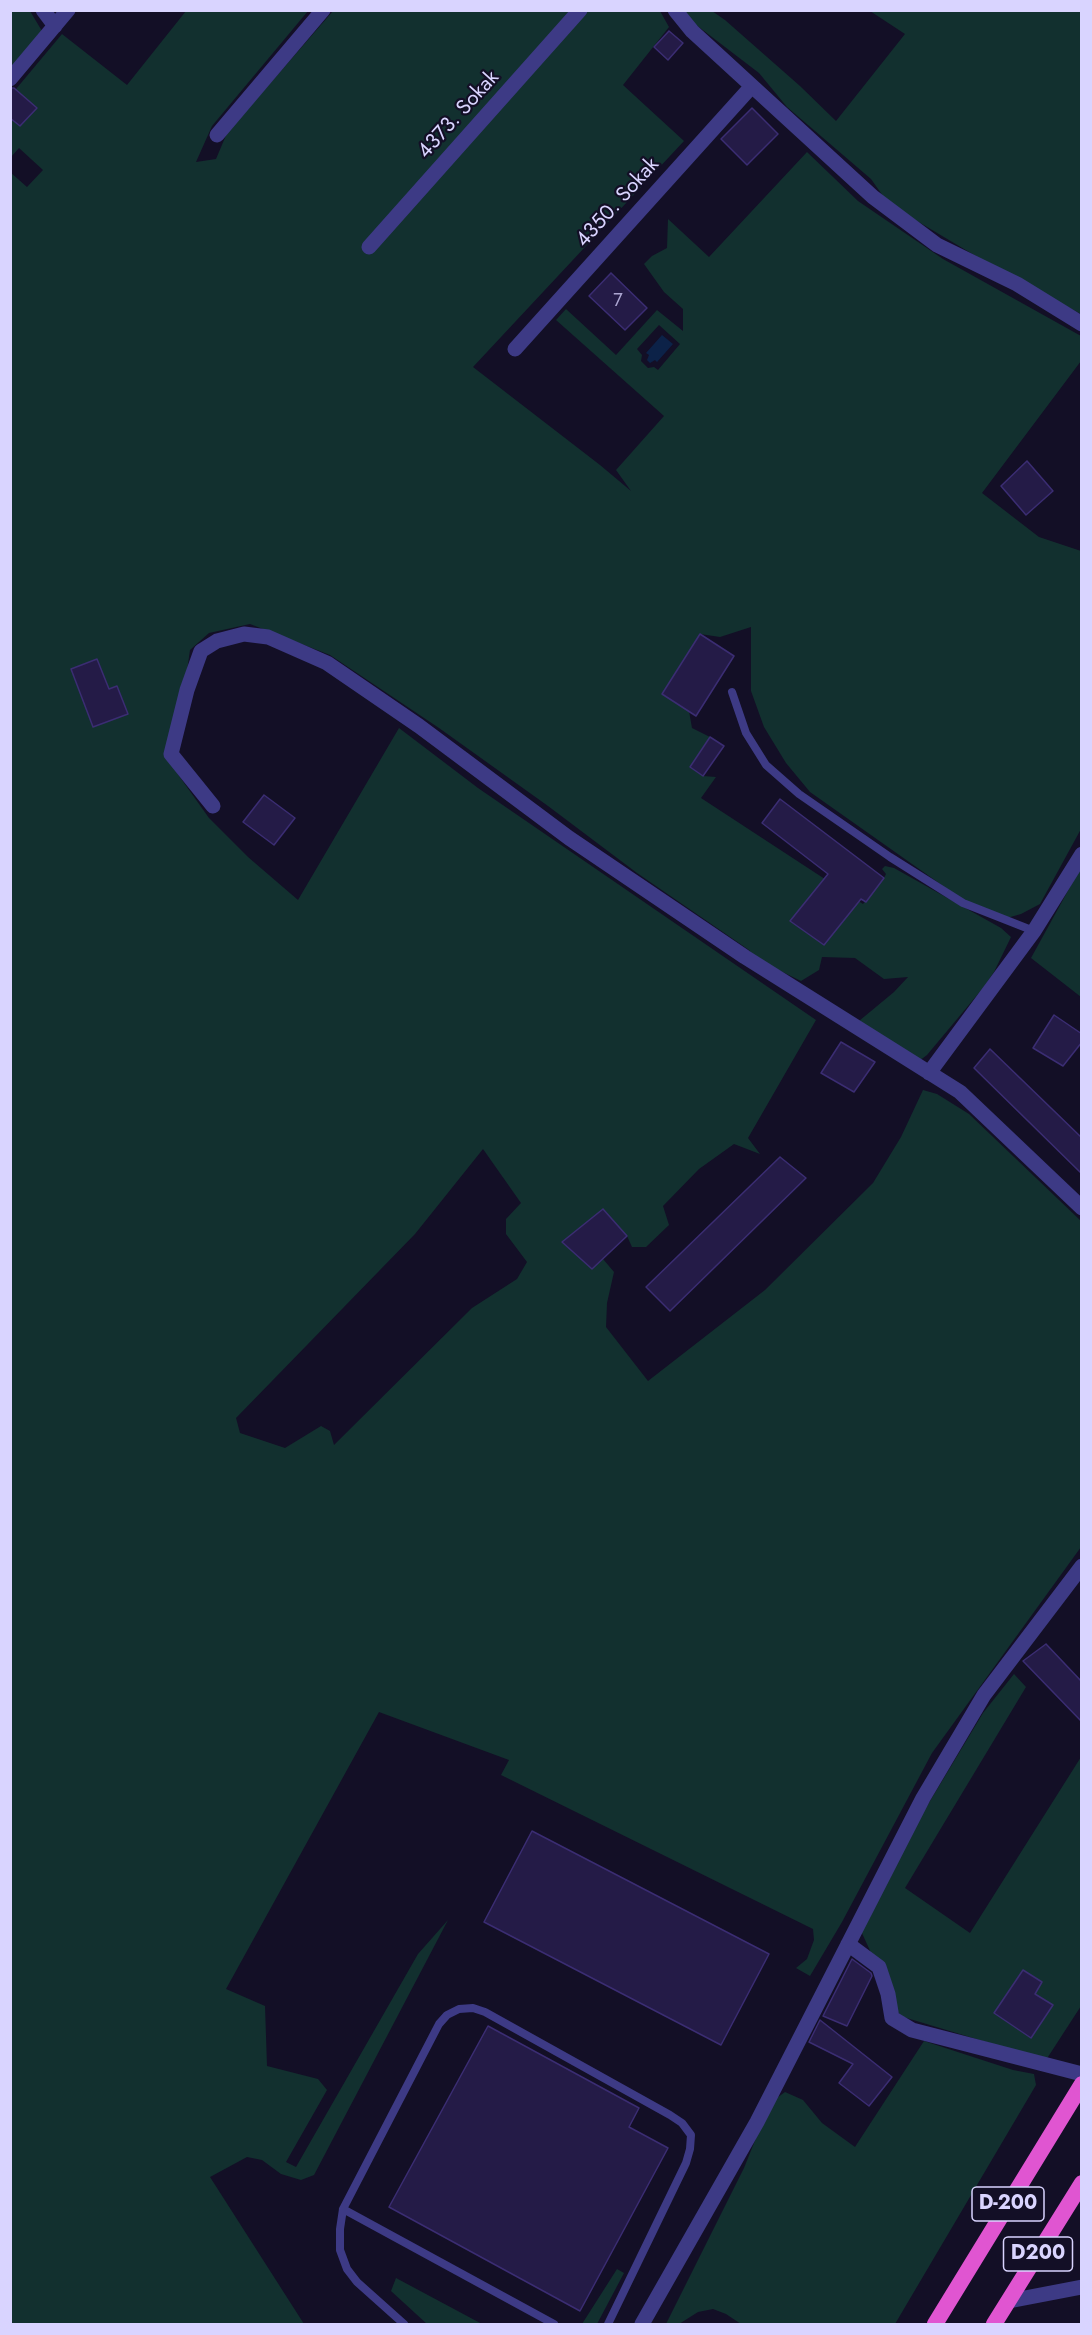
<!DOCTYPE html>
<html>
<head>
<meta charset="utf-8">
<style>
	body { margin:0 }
	#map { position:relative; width:1092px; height:2335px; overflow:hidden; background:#130f26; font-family:Jost,sans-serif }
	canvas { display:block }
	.frame { position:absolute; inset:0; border:12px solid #d9d4ff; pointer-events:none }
</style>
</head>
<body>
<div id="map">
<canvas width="1092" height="2335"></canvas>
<div class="frame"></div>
</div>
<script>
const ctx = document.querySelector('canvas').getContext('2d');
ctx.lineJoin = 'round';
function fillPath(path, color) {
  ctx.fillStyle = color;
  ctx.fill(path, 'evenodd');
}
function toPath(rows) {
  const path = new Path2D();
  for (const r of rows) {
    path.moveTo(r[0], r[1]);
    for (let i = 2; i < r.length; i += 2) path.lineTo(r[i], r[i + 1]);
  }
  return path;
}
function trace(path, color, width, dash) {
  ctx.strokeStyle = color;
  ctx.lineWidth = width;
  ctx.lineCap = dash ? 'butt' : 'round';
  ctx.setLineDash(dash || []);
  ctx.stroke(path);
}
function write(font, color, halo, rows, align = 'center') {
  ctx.font = font + ' Jost,sans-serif';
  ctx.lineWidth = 4.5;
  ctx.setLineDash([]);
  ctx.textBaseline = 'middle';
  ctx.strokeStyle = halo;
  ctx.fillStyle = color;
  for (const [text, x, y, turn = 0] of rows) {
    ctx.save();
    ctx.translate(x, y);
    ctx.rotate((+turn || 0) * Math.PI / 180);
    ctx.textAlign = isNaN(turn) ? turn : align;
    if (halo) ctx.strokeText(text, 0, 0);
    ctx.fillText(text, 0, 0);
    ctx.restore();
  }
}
const green = toPath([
	[11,11,30,11,42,31,11,68],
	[186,11,308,11,212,126,196,162,216,159,227,133,333,11,660,11,669,27,623,85,684,141,473,367,600,465,631,491,616,470,664,416,556,320,566,309,616,355,657,310,683,331,683,309,664,292,644,264,652,256,667,248,668,219,709,257,807,152,858,201,943,259,1081,336,1081,361,982,493,1039,537,1081,551,1081,829,1040,904,1021,914,1007,918,963,900,810,792,786,763,764,727,751,691,751,627,720,637,700,634,662,694,689,711,692,728,710,737,690,767,703,776,716,777,701,798,863,904,884,878,886,874,882,869,885,866,894,868,1001,928,1011,937,994,972,983,988,927,1055,919,1061,859,1021,894,992,908,977,884,979,855,958,822,957,819,970,801,981,754,958,749,950,637,873,548,806,439,728,330,655,250,624,209,633,190,650,187,671,167,743,177,773,209,818,248,857,298,900,399,728,478,788,816,1020,748,1138,760,1154,734,1144,699,1169,663,1206,669,1225,646,1247,632,1247,627,1236,562,1242,592,1269,603,1259,614,1272,607,1303,606,1327,648,1381,765,1290,873,1183,901,1137,923,1090,937,1094,969,1114,1081,1221,1081,1547,932,1753,842,1922,810,1976,796,1968,807,1959,814,1940,813,1929,501,1775,509,1760,379,1712,226,1989,265,2006,267,2066,318,2079,327,2090,286,2162,296,2167,418,1954,448,1920,314,2175,301,2180,281,2174,262,2160,247,2157,210,2177,304,2324,11,2324,10,172,27,187,43,170,19,148,11,157,11,95,62,34,127,85],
	[659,325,680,344,658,370,654,367,648,368,641,361,642,355,637,349],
	[483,1149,521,1203,506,1219,506,1234,527,1262,517,1279,472,1308,334,1445,330,1431,321,1426,285,1448,240,1433,236,1418,415,1234],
	[683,11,712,11,725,20,800,86,836,121,905,34,870,11,1081,11,1081,314,1006,274,912,218,883,196,871,179,787,107,759,73,691,21],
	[1081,867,1081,997,1031,958],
	[1014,1674,1026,1687,905,1888,970,1933,1081,1757,1081,2006,1046,2060,900,2016,861,1931,915,1826,983,1713],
	[924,2041,1013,2070,1034,2074,1036,2085,895,2324,741,2324,726,2314,713,2309,698,2312,679,2324,666,2324,744,2168,770,2103,785,2092,803,2100,822,2123,855,2147],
	[617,2269,624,2273,597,2324,582,2324],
	[396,2278,482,2324,427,2324,391,2291]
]);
const water = toPath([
	[662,335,673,344,657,362,655,360,650,363,647,360,649,355,646,353]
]);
const building = toPath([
	[669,31,683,43,668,60,654,47,669,31],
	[10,88,14,88,37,108,20,126,10,118,10,88],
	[752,108,778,134,747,165,721,139,752,108],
	[611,273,647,308,625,330,589,296,611,273],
	[1027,461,1053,491,1026,515,1001,486,1027,461],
	[700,634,734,656,696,716,662,694,700,634],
	[97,659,109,689,117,686,128,714,93,727,71,669,97,659],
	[710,737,724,746,703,776,690,767,710,737],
	[264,795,295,818,274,845,243,822,264,795],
	[780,799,884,878,866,902,861,899,824,945,790,921,828,874,762,823,780,799],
	[1054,1015,1082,1034,1082,1042,1063,1066,1033,1048,1054,1015],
	[841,1042,875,1062,854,1092,821,1073,841,1042],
	[990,1049,1082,1138,1082,1174,974,1068,990,1049],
	[780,1157,806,1178,670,1311,646,1287,780,1157],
	[603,1209,627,1236,592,1269,562,1242,603,1209],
	[1046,1644,1082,1682,1082,1722,1023,1661,1046,1644],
	[532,1831,769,1954,721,2045,484,1922,532,1831],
	[852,1959,871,1973,872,1976,847,2026,823,2016,852,1959],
	[1023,1970,1042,1982,1035,1994,1053,2005,1031,2038,994,2013,1023,1970],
	[820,2020,892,2077,869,2106,839,2083,853,2064,809,2042,820,2020],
	[488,2026,639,2108,629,2127,668,2148,580,2311,389,2207,488,2026]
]);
const service = toPath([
	[732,692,746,733,766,765,799,794,890,857,963,903,1034,931],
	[343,2209,554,2324],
	[404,2324,357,2282,347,2269,340,2250,340,2229,343,2209,439,2024,447,2015,459,2009,473,2008,485,2012,670,2115,682,2123,691,2135,690,2149,686,2163,608,2324]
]);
const minor = toPath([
	[43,10,55,26],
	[675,10,692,31,873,197,937,245,1017,284,1082,324],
	[10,79,68,10],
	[217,135,323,10],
	[369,247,580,10],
	[515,349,752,86],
	[213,806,171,754,187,690,201,651,217,641,244,634,268,637,327,663,419,726,569,838,745,957,960,1092,1082,1208],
	[929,1073,1034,931,1082,854],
	[848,1944,879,1967,888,1994,892,2018,912,2030,1082,2074],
	[1009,2301,1082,2287],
	[642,2324,757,2122,923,1798,984,1695,1082,1566]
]);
const trunk = toPath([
	[935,2324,1082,2084],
	[994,2324,1082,2183]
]);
const numberNames = [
	["7",618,302]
];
const shields = [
	[1008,2204,72],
	[1038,2254,69]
];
const shieldNames = [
	["D-200",1008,2204],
	["D200",1038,2254]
];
const streetNames = [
	["4373. Sokak",459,115,-48],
	["4350. Sokak",618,203,-48]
];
fillPath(green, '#12302f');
fillPath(water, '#0c2248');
fillPath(building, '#241b47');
trace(building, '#3b2d73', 1.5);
trace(service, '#3d3a85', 8);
trace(minor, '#3d3a85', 15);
trace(trunk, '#e055d1', 16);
write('18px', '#aca6d1', null, numberNames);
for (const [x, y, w] of shields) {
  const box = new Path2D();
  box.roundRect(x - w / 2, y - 17, w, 34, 4.5);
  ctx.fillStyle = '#130f26';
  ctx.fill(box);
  trace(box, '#d9d4ff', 1.5);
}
write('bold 20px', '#d9d4ff', null, shieldNames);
write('21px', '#d9d4ff', '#130f26', streetNames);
</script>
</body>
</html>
